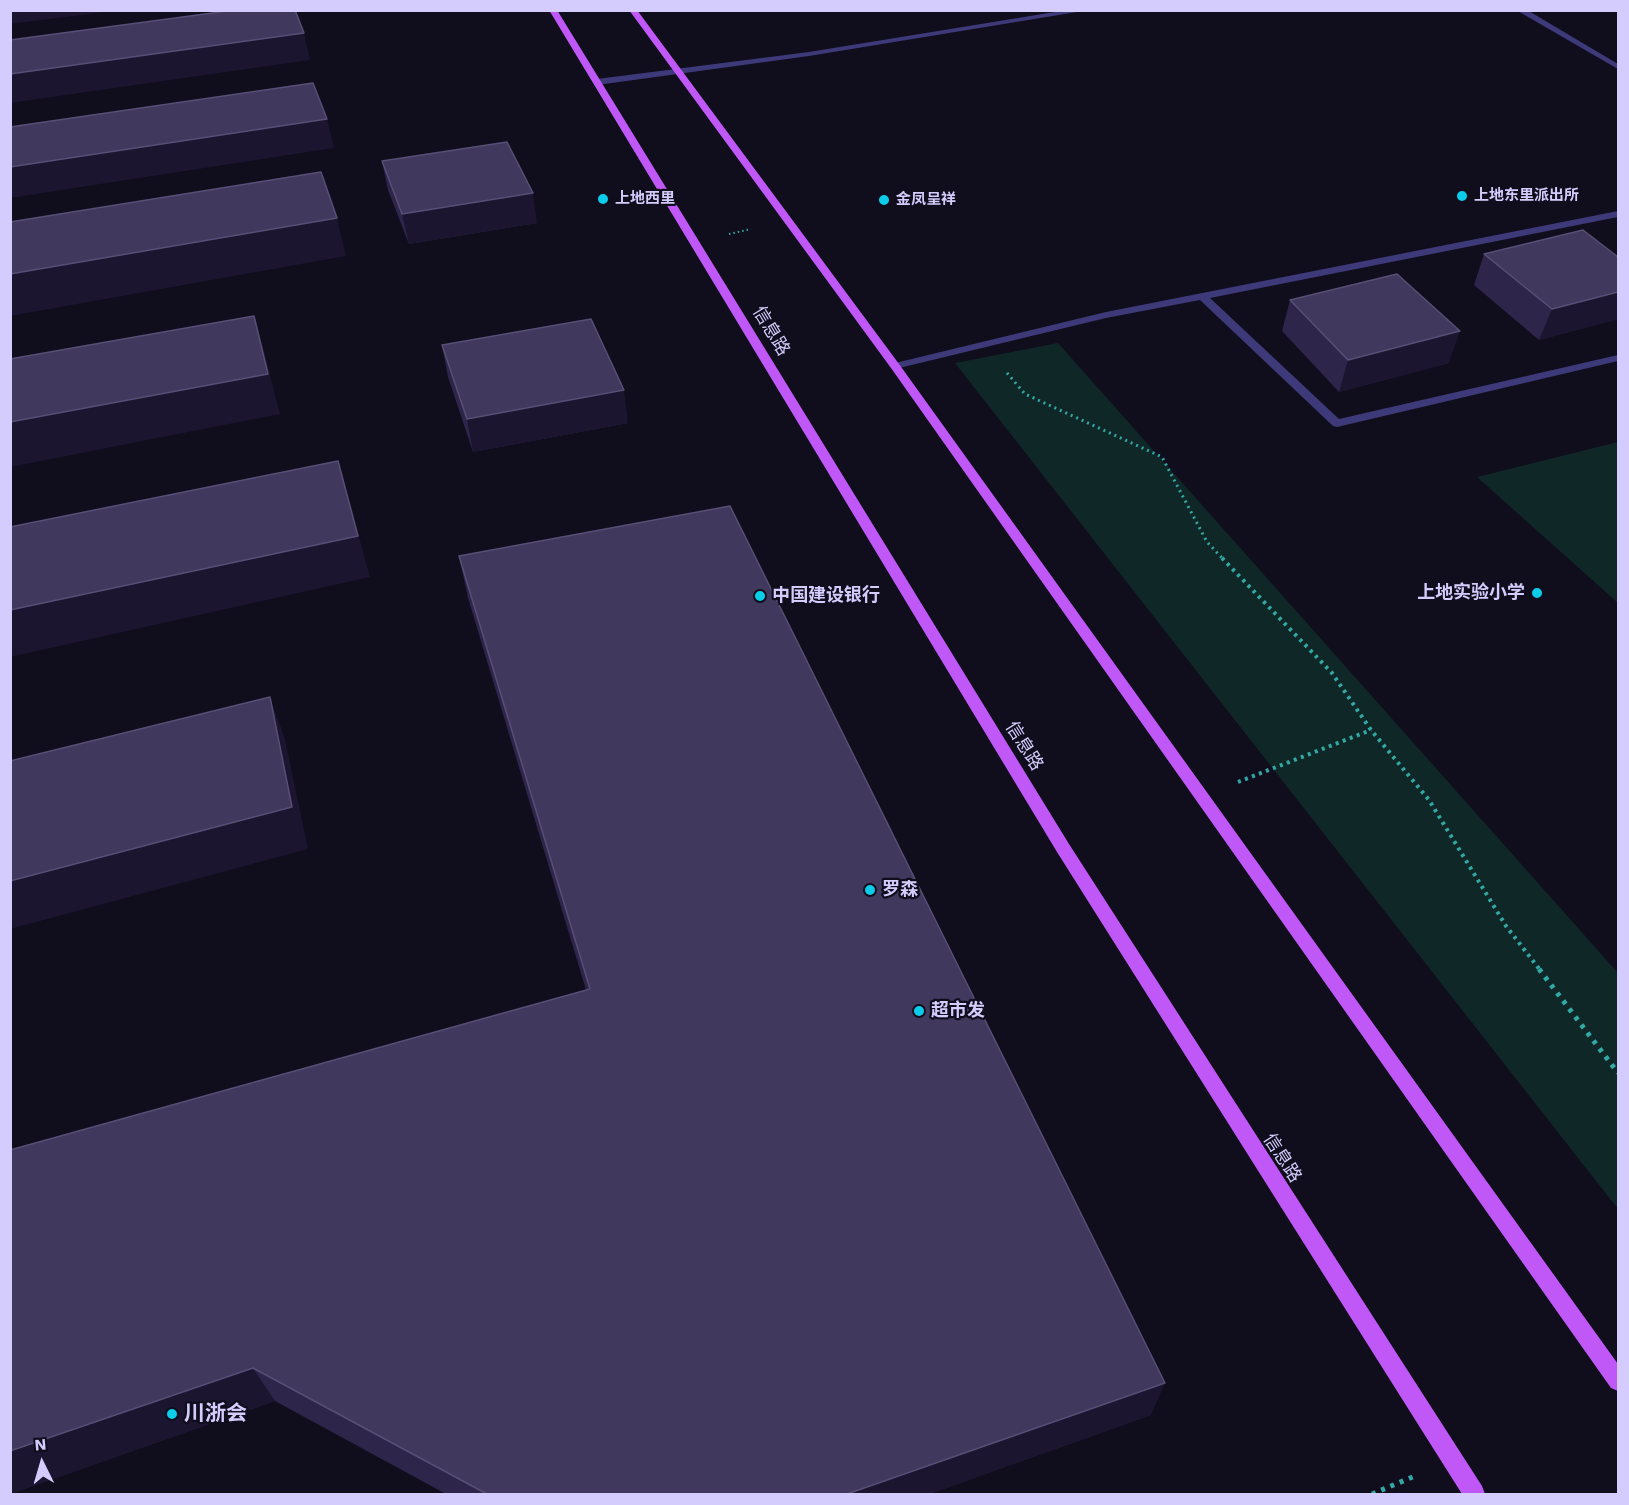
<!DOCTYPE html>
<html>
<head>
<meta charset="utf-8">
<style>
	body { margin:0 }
	#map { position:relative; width:1629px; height:1505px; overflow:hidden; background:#100d1d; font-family:"Work Sans",sans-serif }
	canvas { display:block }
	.frame { position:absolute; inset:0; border:12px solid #d3ccfc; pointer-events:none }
	.north { position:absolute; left:12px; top:1433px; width:60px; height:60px; -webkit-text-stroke:4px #100d1d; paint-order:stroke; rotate:355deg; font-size:16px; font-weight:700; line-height:24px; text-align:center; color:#d3ccfc }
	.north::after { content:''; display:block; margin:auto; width:21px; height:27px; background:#d3ccfc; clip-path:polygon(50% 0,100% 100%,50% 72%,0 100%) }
</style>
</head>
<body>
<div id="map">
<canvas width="1629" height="1505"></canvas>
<div class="frame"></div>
<div class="north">N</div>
</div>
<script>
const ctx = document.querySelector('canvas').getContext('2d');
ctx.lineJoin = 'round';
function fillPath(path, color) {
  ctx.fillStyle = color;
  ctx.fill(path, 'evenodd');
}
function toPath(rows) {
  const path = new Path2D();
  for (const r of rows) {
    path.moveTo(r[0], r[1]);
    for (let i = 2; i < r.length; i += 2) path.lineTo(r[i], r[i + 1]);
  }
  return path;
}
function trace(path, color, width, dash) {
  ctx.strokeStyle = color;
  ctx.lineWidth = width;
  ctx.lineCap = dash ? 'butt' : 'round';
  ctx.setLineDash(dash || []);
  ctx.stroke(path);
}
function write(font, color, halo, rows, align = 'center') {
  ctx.font = font + ' "Work Sans","Noto Sans SC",sans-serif';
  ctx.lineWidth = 4.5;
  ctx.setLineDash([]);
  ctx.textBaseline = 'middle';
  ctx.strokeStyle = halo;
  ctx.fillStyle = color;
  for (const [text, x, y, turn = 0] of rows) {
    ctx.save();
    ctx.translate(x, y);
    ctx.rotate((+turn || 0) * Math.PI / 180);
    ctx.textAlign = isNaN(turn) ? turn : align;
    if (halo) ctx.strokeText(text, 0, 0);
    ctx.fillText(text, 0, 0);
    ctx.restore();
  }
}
const green = toPath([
	[1058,343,1618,973,1618,1209,955,363],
	[1618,442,1618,603,1477,477]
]);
const pathFar3 = toPath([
	[729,234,751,229]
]);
const pathFar2 = toPath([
	[1007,373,1025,394,1162,457,1207,542,1223,559]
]);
const pathFar1 = toPath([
	[1222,558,1332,673,1371,730,1429,800,1506,926,1540,970],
	[1238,782,1371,730]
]);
const path = toPath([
	[1539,969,1618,1073],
	[1372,1494,1415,1476]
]);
const minor = toPath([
	[1067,10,1089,10,809,56,597,85,593,82,597,79,809,52,1067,10],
	[1516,10,1527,10,1618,64,1618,69,1516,10],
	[1618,211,1618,217,1210,298,1339,419,1618,355,1618,361,1337,427,1333,426,1200,300,1106,318,895,369,889,366,891,364,1106,312,1618,211]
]);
const major = toPath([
	[549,10,557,10,1069,844,1482,1486,1485,1494,1462,1494,1057,852,549,10],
	[629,10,637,10,899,364,1618,1364,1618,1391,1611,1388,891,368,629,10]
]);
const wall = toPath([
	[382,161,537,223,409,244,388,190],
	[1484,254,1618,257,1618,319,1539,340,1474,285],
	[1290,300,1449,363,1339,392,1282,331],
	[442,345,628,423,473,452,448,377],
	[459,556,1151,1415,929,1494,446,1494,275,1401,10,1494,586,990,468,598]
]);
const shadedWall = toPath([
	[10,10,122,10,10,24],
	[304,33,310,60,10,103,10,74],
	[327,119,334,148,10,198,10,167],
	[533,193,537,223,409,244,402,214],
	[337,218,346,256,10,316,10,274],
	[1618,292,1618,319,1539,340,1552,309],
	[254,316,265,355,280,414,10,467,10,422],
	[1460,331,1449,363,1339,392,1348,360],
	[624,390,628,423,473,452,467,419],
	[338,461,370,577,10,657,10,610],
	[270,697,285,739,308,849,10,929,10,881],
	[253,1368,275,1401,10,1494,10,1451],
	[1165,1383,1151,1415,929,1494,847,1494]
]);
const building = toPath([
	[235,10,295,10,304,33,10,74,10,40,235,10],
	[313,83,327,119,10,167,10,127,313,83],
	[507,142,533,193,402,214,382,161,507,142],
	[321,172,337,218,10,274,10,222,321,172],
	[1583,230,1618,257,1618,292,1552,309,1484,254,1583,230],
	[1397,274,1460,331,1348,360,1290,300,1397,274],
	[254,316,268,374,10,422,10,359,254,316],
	[591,319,624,390,467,419,442,345,591,319],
	[338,461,358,536,10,610,10,527,338,461],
	[730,506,1165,1383,847,1494,487,1494,253,1368,10,1451,10,1150,590,989,459,556,730,506],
	[270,697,292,807,10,881,10,761,270,697]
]);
const markers = [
	[1462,196,6,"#0bcce9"],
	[603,199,6,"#0bcce9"],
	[884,200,6,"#0bcce9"],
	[1537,593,6,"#0bcce9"],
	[760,596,6,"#0bcce9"],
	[870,890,6,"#0bcce9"],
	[919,1011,6,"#0bcce9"],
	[172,1414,6,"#0bcce9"]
];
const farPoinames = [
	["上地东里派出所",1474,196],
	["上地西里",615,199],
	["金凤呈祥",896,200]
];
const streetNames = [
	["信息路",771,331,59],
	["信息路",1024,746,58],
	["信息路",1282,1158,57]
];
const poiNames = [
	["上地实验小学",1525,593,"right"],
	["中国建设银行",772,596],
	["罗森",882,890],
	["超市发",931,1011]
];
const nearPoinames = [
	["川浙会",184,1414]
];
fillPath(green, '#102727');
trace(pathFar3, '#33a9a6', 2, [1.5, 3]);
trace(pathFar2, '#33a9a6', 3, [2, 4]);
trace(pathFar1, '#33a9a6', 4, [3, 4.5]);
trace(path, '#33a9a6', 5, [4, 6]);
fillPath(minor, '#3e3a7a');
fillPath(major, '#c058f7');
fillPath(wall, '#2e264a');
fillPath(shadedWall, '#1b1530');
fillPath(building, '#40385d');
trace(building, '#574f76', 1.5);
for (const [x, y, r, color] of markers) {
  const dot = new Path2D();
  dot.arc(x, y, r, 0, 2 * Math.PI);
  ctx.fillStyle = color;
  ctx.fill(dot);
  trace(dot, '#100d1d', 2);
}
write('bold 15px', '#d3ccfc', '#100d1d', farPoinames, 'left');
write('18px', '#d3ccfc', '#100d1d', streetNames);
write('bold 18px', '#d3ccfc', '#100d1d', poiNames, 'left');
write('bold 21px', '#d3ccfc', '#100d1d', nearPoinames, 'left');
</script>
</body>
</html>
